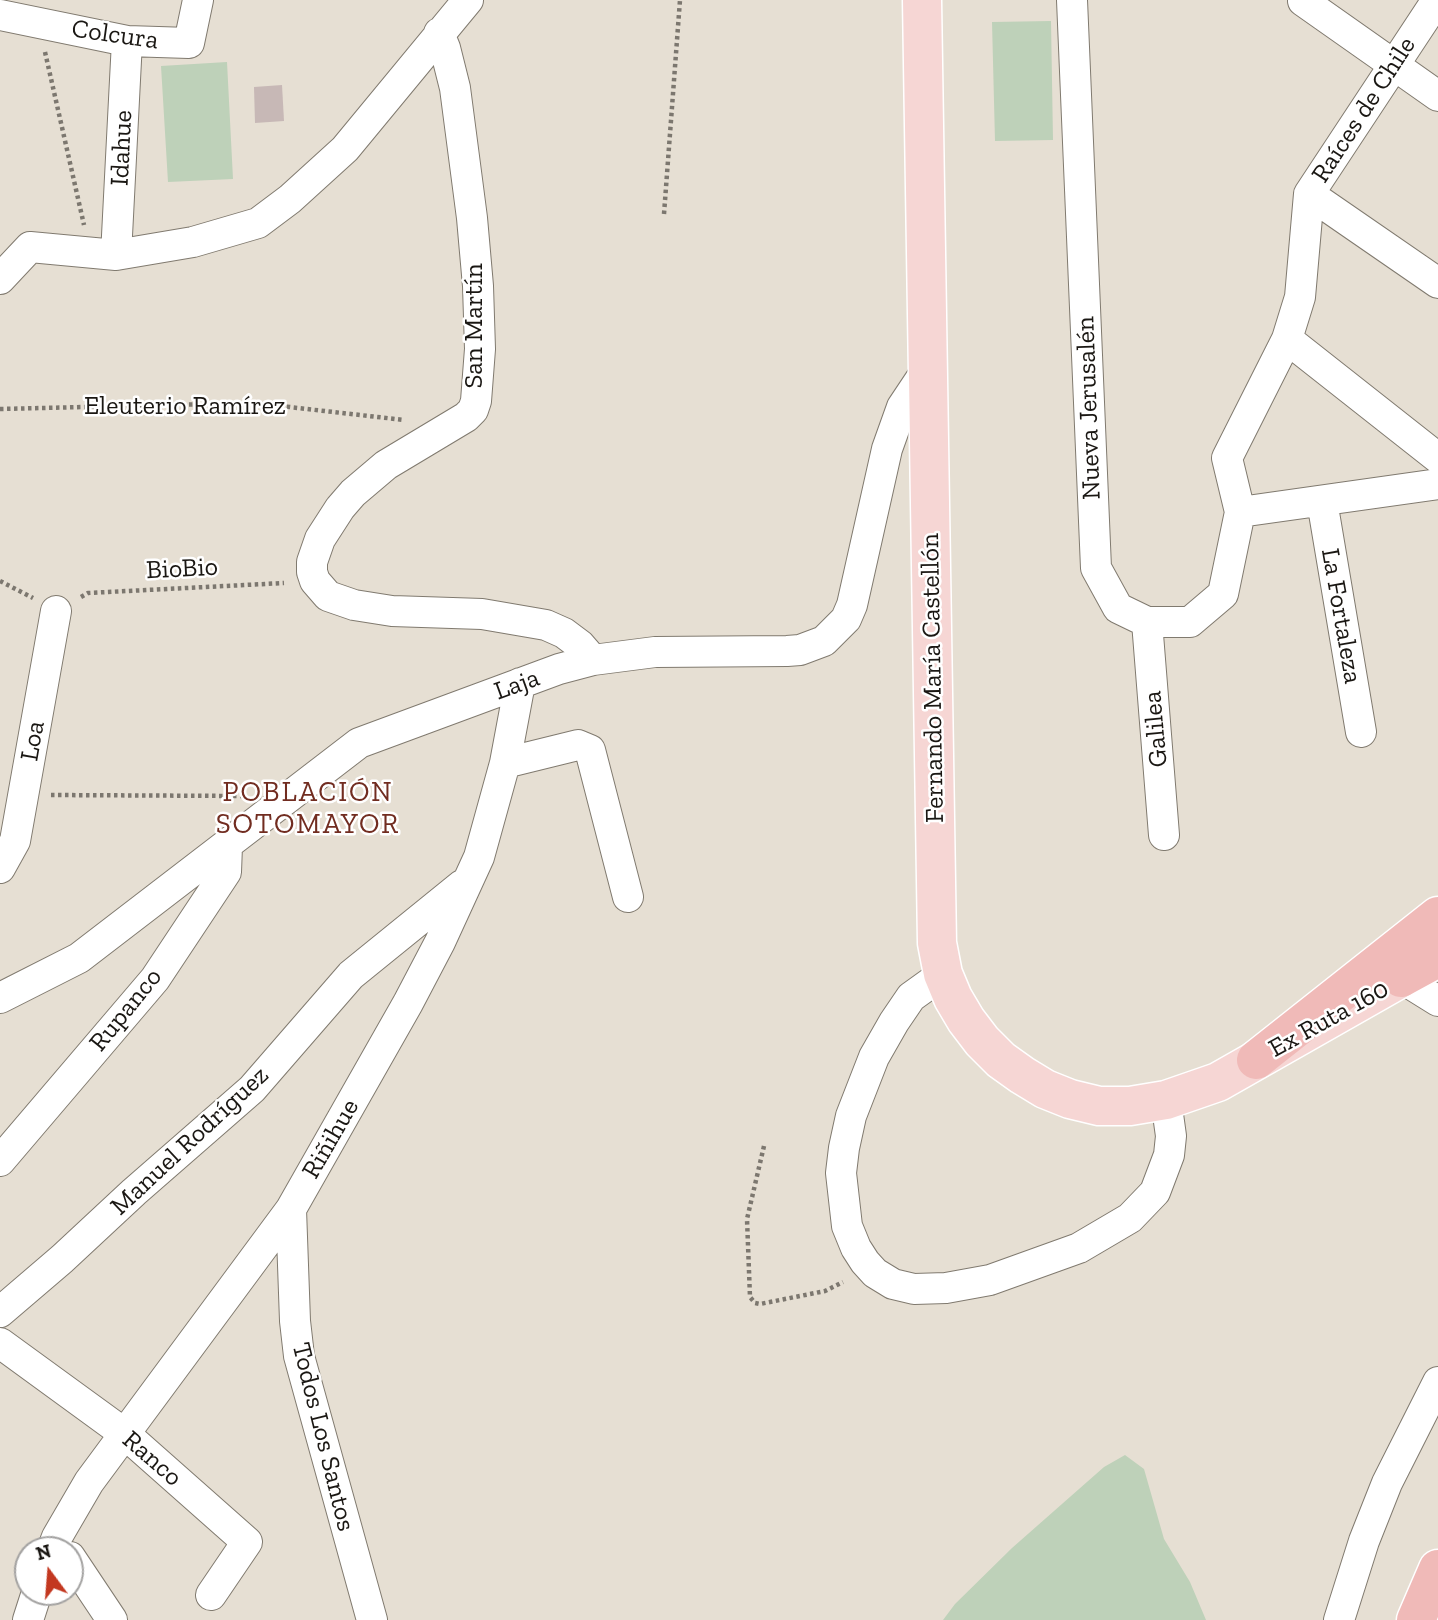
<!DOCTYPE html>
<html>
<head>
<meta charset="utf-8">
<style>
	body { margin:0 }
	#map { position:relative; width:1438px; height:1620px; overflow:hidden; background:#e6dfd3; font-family:"Zilla Slab",serif }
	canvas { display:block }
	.north { position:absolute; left:14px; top:1536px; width:70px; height:70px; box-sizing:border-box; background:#fff; border:2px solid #a3a2a1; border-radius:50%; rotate:344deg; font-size:19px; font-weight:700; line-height:28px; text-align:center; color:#1a1713 }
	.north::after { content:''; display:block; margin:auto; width:24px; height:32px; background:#c33820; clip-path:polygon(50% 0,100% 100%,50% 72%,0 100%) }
</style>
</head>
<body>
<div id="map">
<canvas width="1438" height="1620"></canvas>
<div class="north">N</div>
</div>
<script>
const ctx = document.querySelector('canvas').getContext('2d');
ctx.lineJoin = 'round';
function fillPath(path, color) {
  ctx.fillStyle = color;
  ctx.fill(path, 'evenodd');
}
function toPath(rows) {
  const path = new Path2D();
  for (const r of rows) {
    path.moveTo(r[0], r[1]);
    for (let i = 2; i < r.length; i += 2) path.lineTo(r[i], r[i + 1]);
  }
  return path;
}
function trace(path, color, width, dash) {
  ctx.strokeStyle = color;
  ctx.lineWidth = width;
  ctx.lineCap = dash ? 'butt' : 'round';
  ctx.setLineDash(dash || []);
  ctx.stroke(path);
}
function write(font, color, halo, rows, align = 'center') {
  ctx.font = font + ' "Zilla Slab",serif';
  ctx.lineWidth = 5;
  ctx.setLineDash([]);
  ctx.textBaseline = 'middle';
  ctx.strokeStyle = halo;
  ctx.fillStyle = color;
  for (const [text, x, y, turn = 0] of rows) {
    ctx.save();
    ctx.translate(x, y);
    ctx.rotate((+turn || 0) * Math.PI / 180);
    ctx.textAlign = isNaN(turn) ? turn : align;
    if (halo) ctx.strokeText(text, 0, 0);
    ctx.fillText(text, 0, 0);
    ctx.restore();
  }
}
const green = toPath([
	[1051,21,1053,140,995,141,992,22],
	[227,62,233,179,168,182,161,66],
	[1125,1455,1144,1469,1164,1539,1190,1582,1206,1620,943,1620,955,1604,1012,1548,1104,1467]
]);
const building = toPath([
	[282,85,284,121,255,123,254,87]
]);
const path = toPath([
	[45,52,84,225],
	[664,214,680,0],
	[0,409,254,403,404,420],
	[0,581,33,598],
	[81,597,88,593,284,583],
	[51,795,242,796],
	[764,1146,747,1219,750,1297,755,1303,760,1304,825,1291,843,1282]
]);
const street = toPath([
	[1072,0,1096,568,1118,608,1147,622,1190,622,1223,594,1240,512,1227,458,1287,339,1300,297,1309,194,1437,0],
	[1303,1,1438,96],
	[0,15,127,41,189,43,198,0],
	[439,33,445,48,455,88,472,218,478,286,480,349,476,401,473,410,466,417,386,465,353,493,340,508,320,539,312,562,312,572,315,581,328,596,354,605,392,611,482,614,546,625,564,633,580,645,593,660],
	[1309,194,1438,283],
	[116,255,127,41],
	[0,279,30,247,116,255,193,242,258,223,290,199,345,149,468,0],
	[1287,339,1438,458],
	[1322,501,1361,732],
	[1240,512,1438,484],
	[1147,622,1164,835],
	[505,763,578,745,590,750,628,897],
	[0,868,15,841,56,611],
	[943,974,911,997,894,1022,874,1057,851,1116,844,1148,841,1173,847,1226,856,1248,865,1262,875,1273,893,1284,914,1289,946,1288,990,1280,1079,1248,1130,1218,1155,1192,1169,1155,1171,1136,1166,1100],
	[1401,978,1438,1001],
	[0,998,79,958,359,743,559,669,593,660,655,652,787,651,800,650,824,641,846,619,852,605,887,449,902,407,928,368],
	[0,1161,155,979,226,872,227,846],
	[291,1209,295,1321,299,1356,372,1620],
	[0,1312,62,1259,134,1192,252,1089,351,975,462,885],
	[0,1343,125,1434,247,1542,211,1595],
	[52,1550,57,1537,89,1482,291,1209,408,1003,440,942,479,857,505,763,520,683],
	[70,1557,112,1620],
	[28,1620,37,1592],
	[1339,1620,1364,1541,1387,1483,1438,1382]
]);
const primary = toPath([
	[922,0,937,943,943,974,953,998,966,1020,982,1041,1001,1060,1022,1075,1045,1089,1070,1099,1099,1106,1130,1106,1166,1100,1218,1082,1401,978]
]);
const highway = toPath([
	[1401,978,1438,958],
	[1256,1060,1438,916],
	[1416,1620,1438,1569]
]);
const streetNames = [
	["Colcura",115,35,8],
	["Raíces de Chile",1364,110,-57],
	["Idahue",122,148,-87],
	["San Martín",475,326,-90],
	["Eleuterio Ramírez",185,407],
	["Nueva Jerusalén",1089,408,-92],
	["BioBio",182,569,-3],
	["La Fortaleza",1341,616,80],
	["Fernando María Castellón",933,678,-91],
	["Laja",517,685,-20],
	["Galilea",1156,729,-95],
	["Loa",33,741,-80],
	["Rupanco",126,1010,-51],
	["Ex Ruta 160",1329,1019,-29],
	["Riñihue",331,1139,-60],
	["Manuel Rodríguez",190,1141,-43],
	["Todos Los Santos",323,1437,76],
	["Ranco",152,1459,41]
];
const neighbourhoodNames = [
	["POBLACIÓN",308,793],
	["SOTOMAYOR",308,825]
];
fillPath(green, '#bed1b9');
fillPath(building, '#c7b8b6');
trace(street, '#807a6f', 32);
trace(primary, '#fff', 41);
trace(highway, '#fff', 41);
trace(path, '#7c776f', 4.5, [3.5, 3.5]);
trace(street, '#fff', 30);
trace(primary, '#f6d6d4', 38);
trace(highway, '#f0bab8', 38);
write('26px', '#1a1713', '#fff', streetNames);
ctx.letterSpacing = '2px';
write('28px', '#712c20', '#fff', neighbourhoodNames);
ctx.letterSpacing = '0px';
</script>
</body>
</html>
